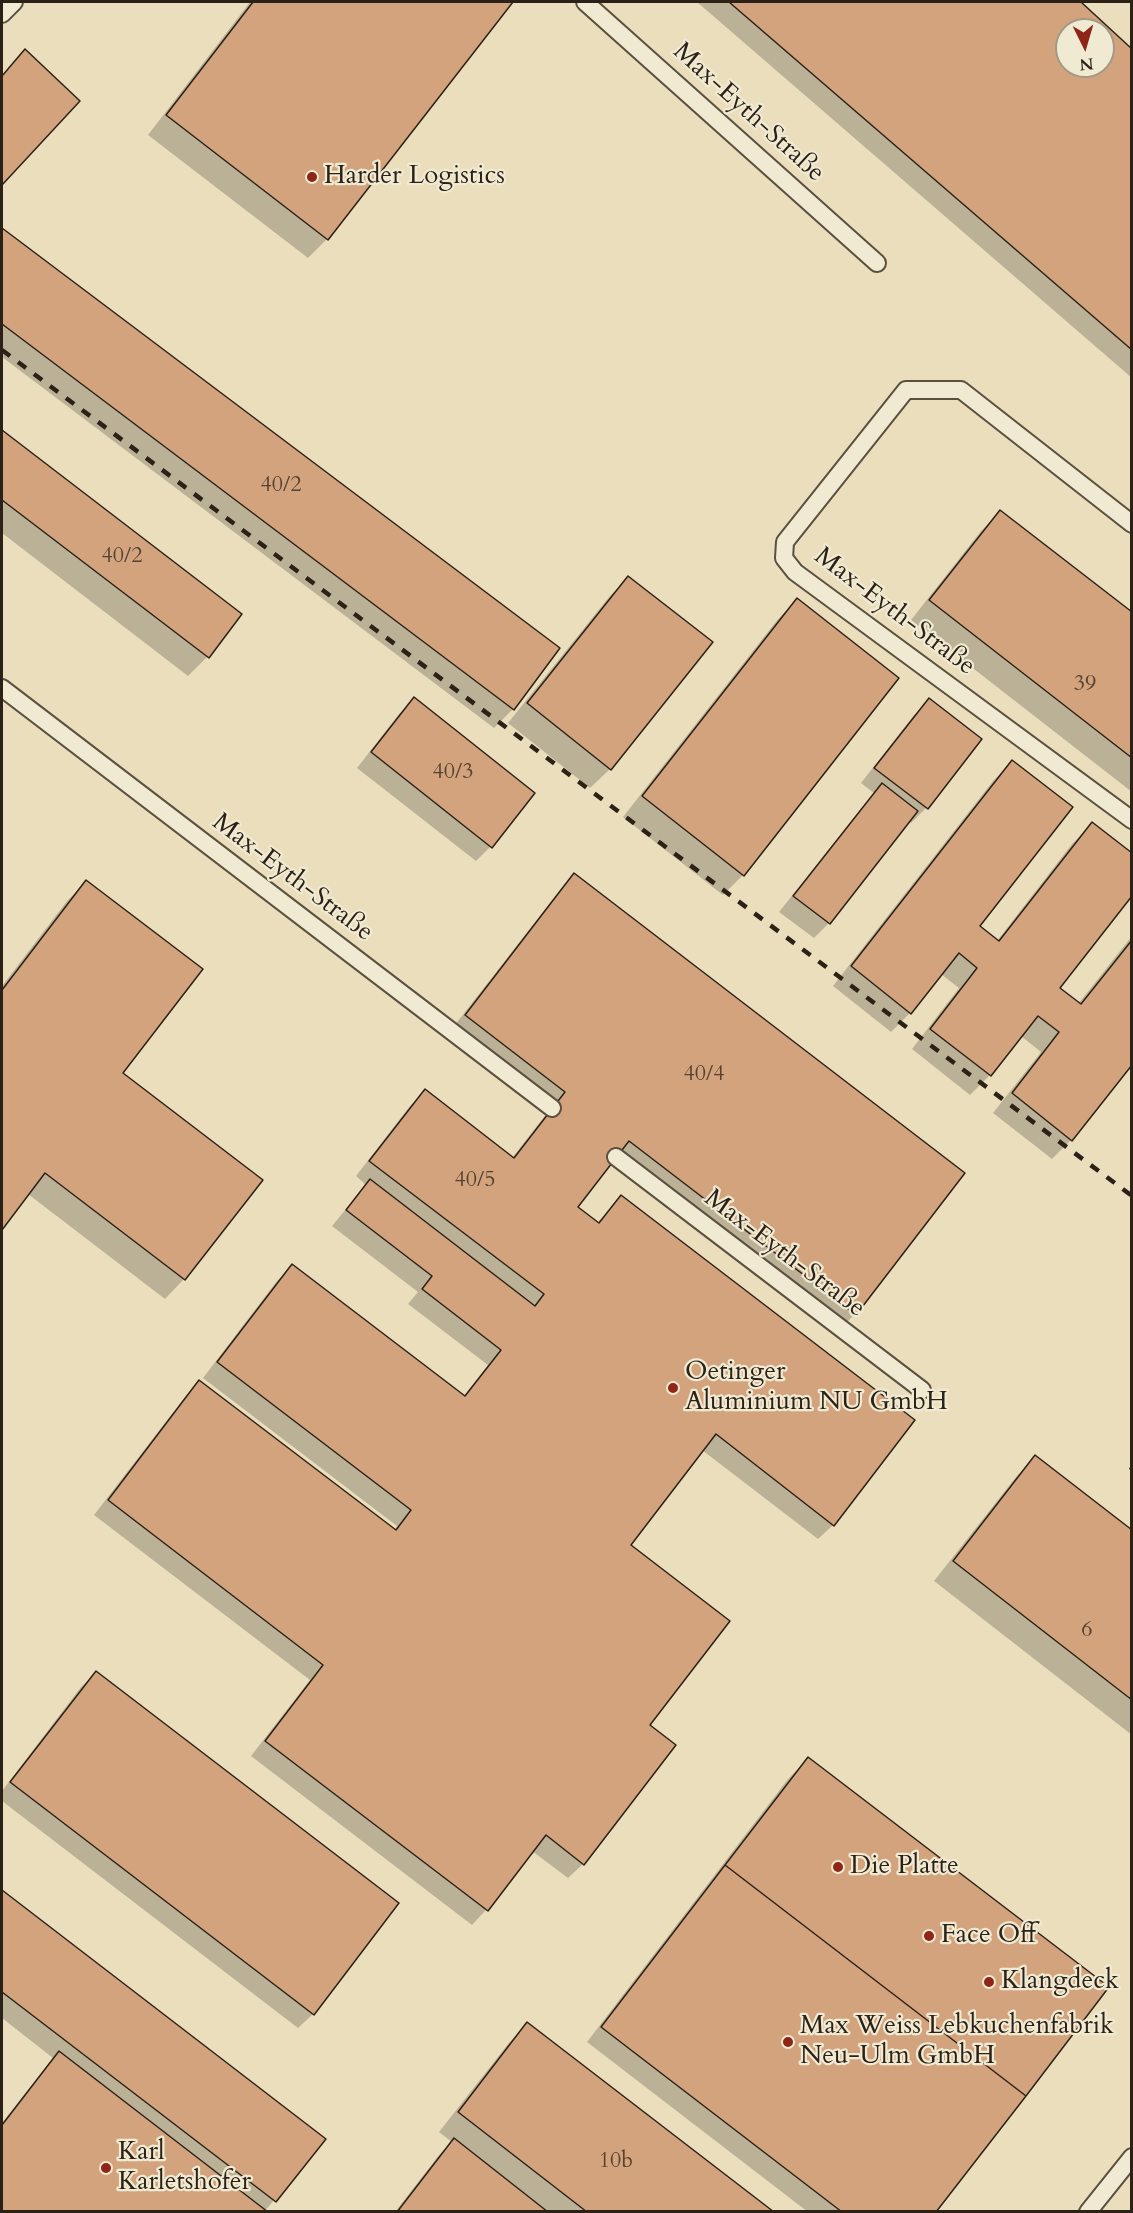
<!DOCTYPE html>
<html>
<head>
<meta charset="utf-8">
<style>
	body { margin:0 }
	#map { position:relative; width:1133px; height:2213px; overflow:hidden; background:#eadebc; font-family:Cardo,serif }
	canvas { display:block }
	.frame { position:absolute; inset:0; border:3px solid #2b2117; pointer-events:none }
	.north { position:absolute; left:1055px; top:18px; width:60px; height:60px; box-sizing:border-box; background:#f1ead3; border:2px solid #a29a88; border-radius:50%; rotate:175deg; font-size:16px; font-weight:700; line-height:24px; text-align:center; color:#2b2117 }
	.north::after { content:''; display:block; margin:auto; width:21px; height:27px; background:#8f2418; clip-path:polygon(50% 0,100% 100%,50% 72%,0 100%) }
</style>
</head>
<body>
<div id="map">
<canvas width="1133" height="2213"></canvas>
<div class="frame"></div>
<div class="north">N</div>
</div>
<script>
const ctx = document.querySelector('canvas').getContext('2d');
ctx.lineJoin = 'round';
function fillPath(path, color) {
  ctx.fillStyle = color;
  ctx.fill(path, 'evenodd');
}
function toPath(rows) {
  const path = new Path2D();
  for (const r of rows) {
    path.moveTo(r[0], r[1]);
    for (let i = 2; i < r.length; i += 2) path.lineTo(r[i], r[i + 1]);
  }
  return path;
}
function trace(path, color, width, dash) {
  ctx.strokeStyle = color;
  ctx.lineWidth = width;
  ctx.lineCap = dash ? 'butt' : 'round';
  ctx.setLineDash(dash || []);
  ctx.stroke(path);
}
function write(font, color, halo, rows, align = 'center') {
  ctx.font = font + ' Cardo,serif';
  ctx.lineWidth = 4.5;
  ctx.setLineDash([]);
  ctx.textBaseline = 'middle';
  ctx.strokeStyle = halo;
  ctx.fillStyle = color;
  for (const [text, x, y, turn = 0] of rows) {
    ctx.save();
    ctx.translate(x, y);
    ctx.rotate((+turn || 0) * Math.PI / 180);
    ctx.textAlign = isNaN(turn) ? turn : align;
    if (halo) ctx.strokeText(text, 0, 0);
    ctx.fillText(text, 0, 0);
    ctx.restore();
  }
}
const shadow = toPath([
	[250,2,511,2,327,239,308,258,148,135],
	[697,2,1079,2,1132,52,1132,378],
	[1067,30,1103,30,1103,66,1067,66],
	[25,51,78,101,2,183,2,75],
	[2,230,558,649,513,709,494,728,2,357],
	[2,432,240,614,207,657,188,676,2,533],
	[1000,512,1132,614,1132,792,911,620,981,531],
	[628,578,610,769,590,788,508,723,609,597],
	[797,600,897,678,743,875,723,895,623,817,778,619],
	[414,699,491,846,476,861,357,768,399,714],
	[929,700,980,739,926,808,911,823,909,821,829,923,814,938,779,912,874,793,861,783,914,715],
	[1012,762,978,926,997,941,1072,844,1092,824,1058,988,1078,1004,1132,936,1132,1062,1071,1140,1052,1159,993,1113,1041,1052,1021,1036,990,1075,970,1095,912,1049,959,988,941,974,910,1013,891,1032,833,986,993,781],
	[574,875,855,1314,840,1329,615,1156,576,1207,597,1223,621,1197,833,1525,818,1539,702,1450,629,1545,648,1725,583,1864,568,1878,532,1851,486,1910,472,1925,251,1756,310,1680,94,1515,185,1397,199,1382,394,1530,397,1526,203,1378,277,1281,292,1266,463,1397,488,1365,408,1304,418,1292,332,1226,366,1185,356,1176,410,1106,425,1091,512,1158,551,1108,451,1030,560,890],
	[86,882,121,1073,261,1180,184,1279,165,1299,28,1194,2,1228,2,986,67,901],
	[1035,1457,1132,1532,1132,1735,934,1581,1016,1477],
	[96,1673,313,2014,298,2028,2,1801,2,1791,81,1687],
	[808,1759,935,2212,808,2212,587,2042,788,1779],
	[2,1892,324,2139,265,2211,2,2212,2,2123,53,2058,2,2018],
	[527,2024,771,2212,395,2212,439,2155,452,2142,439,2132,508,2044]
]);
const building = toPath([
	[253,2,513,2,328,240,166,115,253,2],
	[729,2,1081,2,1132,49,1132,350,729,2],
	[1067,30,1103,30,1103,66,1067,66,1067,30],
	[25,49,80,101,2,185,2,76,25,49],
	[2,228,560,648,514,710,2,324,2,228],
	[2,430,242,614,209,658,2,500,2,430],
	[1000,510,1132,612,1132,758,929,600,1000,510],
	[628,576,713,642,611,770,527,703,628,576],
	[797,598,899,678,744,876,642,796,797,598],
	[414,697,535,793,492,848,371,752,414,697],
	[929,698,982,739,928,809,874,768,929,698],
	[1012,760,1073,807,980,926,999,941,1092,822,1132,853,1132,896,1060,988,1081,1004,1132,940,1132,1065,1072,1141,1012,1093,1059,1032,1038,1016,991,1076,930,1029,977,968,959,953,911,1014,851,966,1012,760],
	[882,783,918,811,830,924,793,896,882,783],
	[574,873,965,1173,856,1315,629,1141,578,1207,599,1223,621,1195,915,1420,834,1526,716,1434,631,1545,730,1621,650,1725,676,1745,584,1865,546,1835,488,1911,265,1741,323,1665,108,1500,199,1380,396,1530,411,1510,217,1362,292,1264,465,1396,501,1350,422,1289,432,1276,346,1210,370,1179,535,1306,544,1294,369,1161,425,1089,514,1158,565,1092,465,1015,574,873],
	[86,880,203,969,123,1073,263,1180,185,1280,45,1173,2,1230,2,990,86,880],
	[1035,1455,1132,1530,1132,1700,953,1561,1035,1455],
	[96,1671,399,1903,314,2015,10,1782,96,1671],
	[808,1757,1109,1987,1026,2096,725,1865,808,1757],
	[725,1865,1026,2096,936,2212,842,2212,601,2027,725,1865],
	[2,1890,326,2139,276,2202,2,1992,2,1890],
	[527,2022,774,2212,587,2212,458,2112,527,2022],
	[59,2051,268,2212,2,2212,2,2125,59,2051],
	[454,2138,548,2212,397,2212,454,2138]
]);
const lane = toPath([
	[585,2,877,263],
	[2,14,14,2],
	[1132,524,961,390,906,390,785,542,784,558,795,572,1132,820],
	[2,688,552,1108],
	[616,1157,922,1390],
	[1088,2212,1132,2157]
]);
const rail = toPath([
	[2,350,1132,1196],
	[1130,1467,1132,1468]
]);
const markers = [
	[312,177,6,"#8f2418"],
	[673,1388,6,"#8f2418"],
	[838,1867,6,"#8f2418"],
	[929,1936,6,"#8f2418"],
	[989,1982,6,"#8f2418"],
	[788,2042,6,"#8f2418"],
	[106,2168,6,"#8f2418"]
];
const numberNames = [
	["40/2",281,486],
	["40/2",122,557],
	["39",1085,685],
	["40/3",453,773],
	["40/4",704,1075],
	["40/5",475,1181],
	["6",1087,1631],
	["10b",616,2162]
];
const streetNames = [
	["Max-Eyth-Straße",748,113,42],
	["Max-Eyth-Straße",894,612,37],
	["Max-Eyth-Straße",292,878,37],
	["Max-Eyth-Straße",784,1254,37]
];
const poiNames = [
	["Harder Logistics",324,177],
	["Oetinger",685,1373],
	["Aluminium NU GmbH",685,1403],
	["Die Platte",850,1867],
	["Face Off",941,1936],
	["Klangdeck",1001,1982],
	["Max Weiss Lebkuchenfabrik",800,2027],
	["Neu-Ulm GmbH",800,2057],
	["Karl",118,2153],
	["Karletshofer",118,2183]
];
fillPath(shadow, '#0003');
fillPath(building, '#d2a37d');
trace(building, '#2b2117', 1.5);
trace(lane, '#5b5040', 20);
trace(lane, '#f1ead3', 16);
trace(rail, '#2b2117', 4.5, [10, 10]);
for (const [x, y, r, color] of markers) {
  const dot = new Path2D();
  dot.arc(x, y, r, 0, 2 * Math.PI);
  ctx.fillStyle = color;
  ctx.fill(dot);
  trace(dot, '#f1ead3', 2);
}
write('22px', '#554230', null, numberNames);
write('26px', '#2b2117', '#f1ead3', streetNames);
write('26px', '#2b2117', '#f1ead3', poiNames, 'left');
</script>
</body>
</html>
